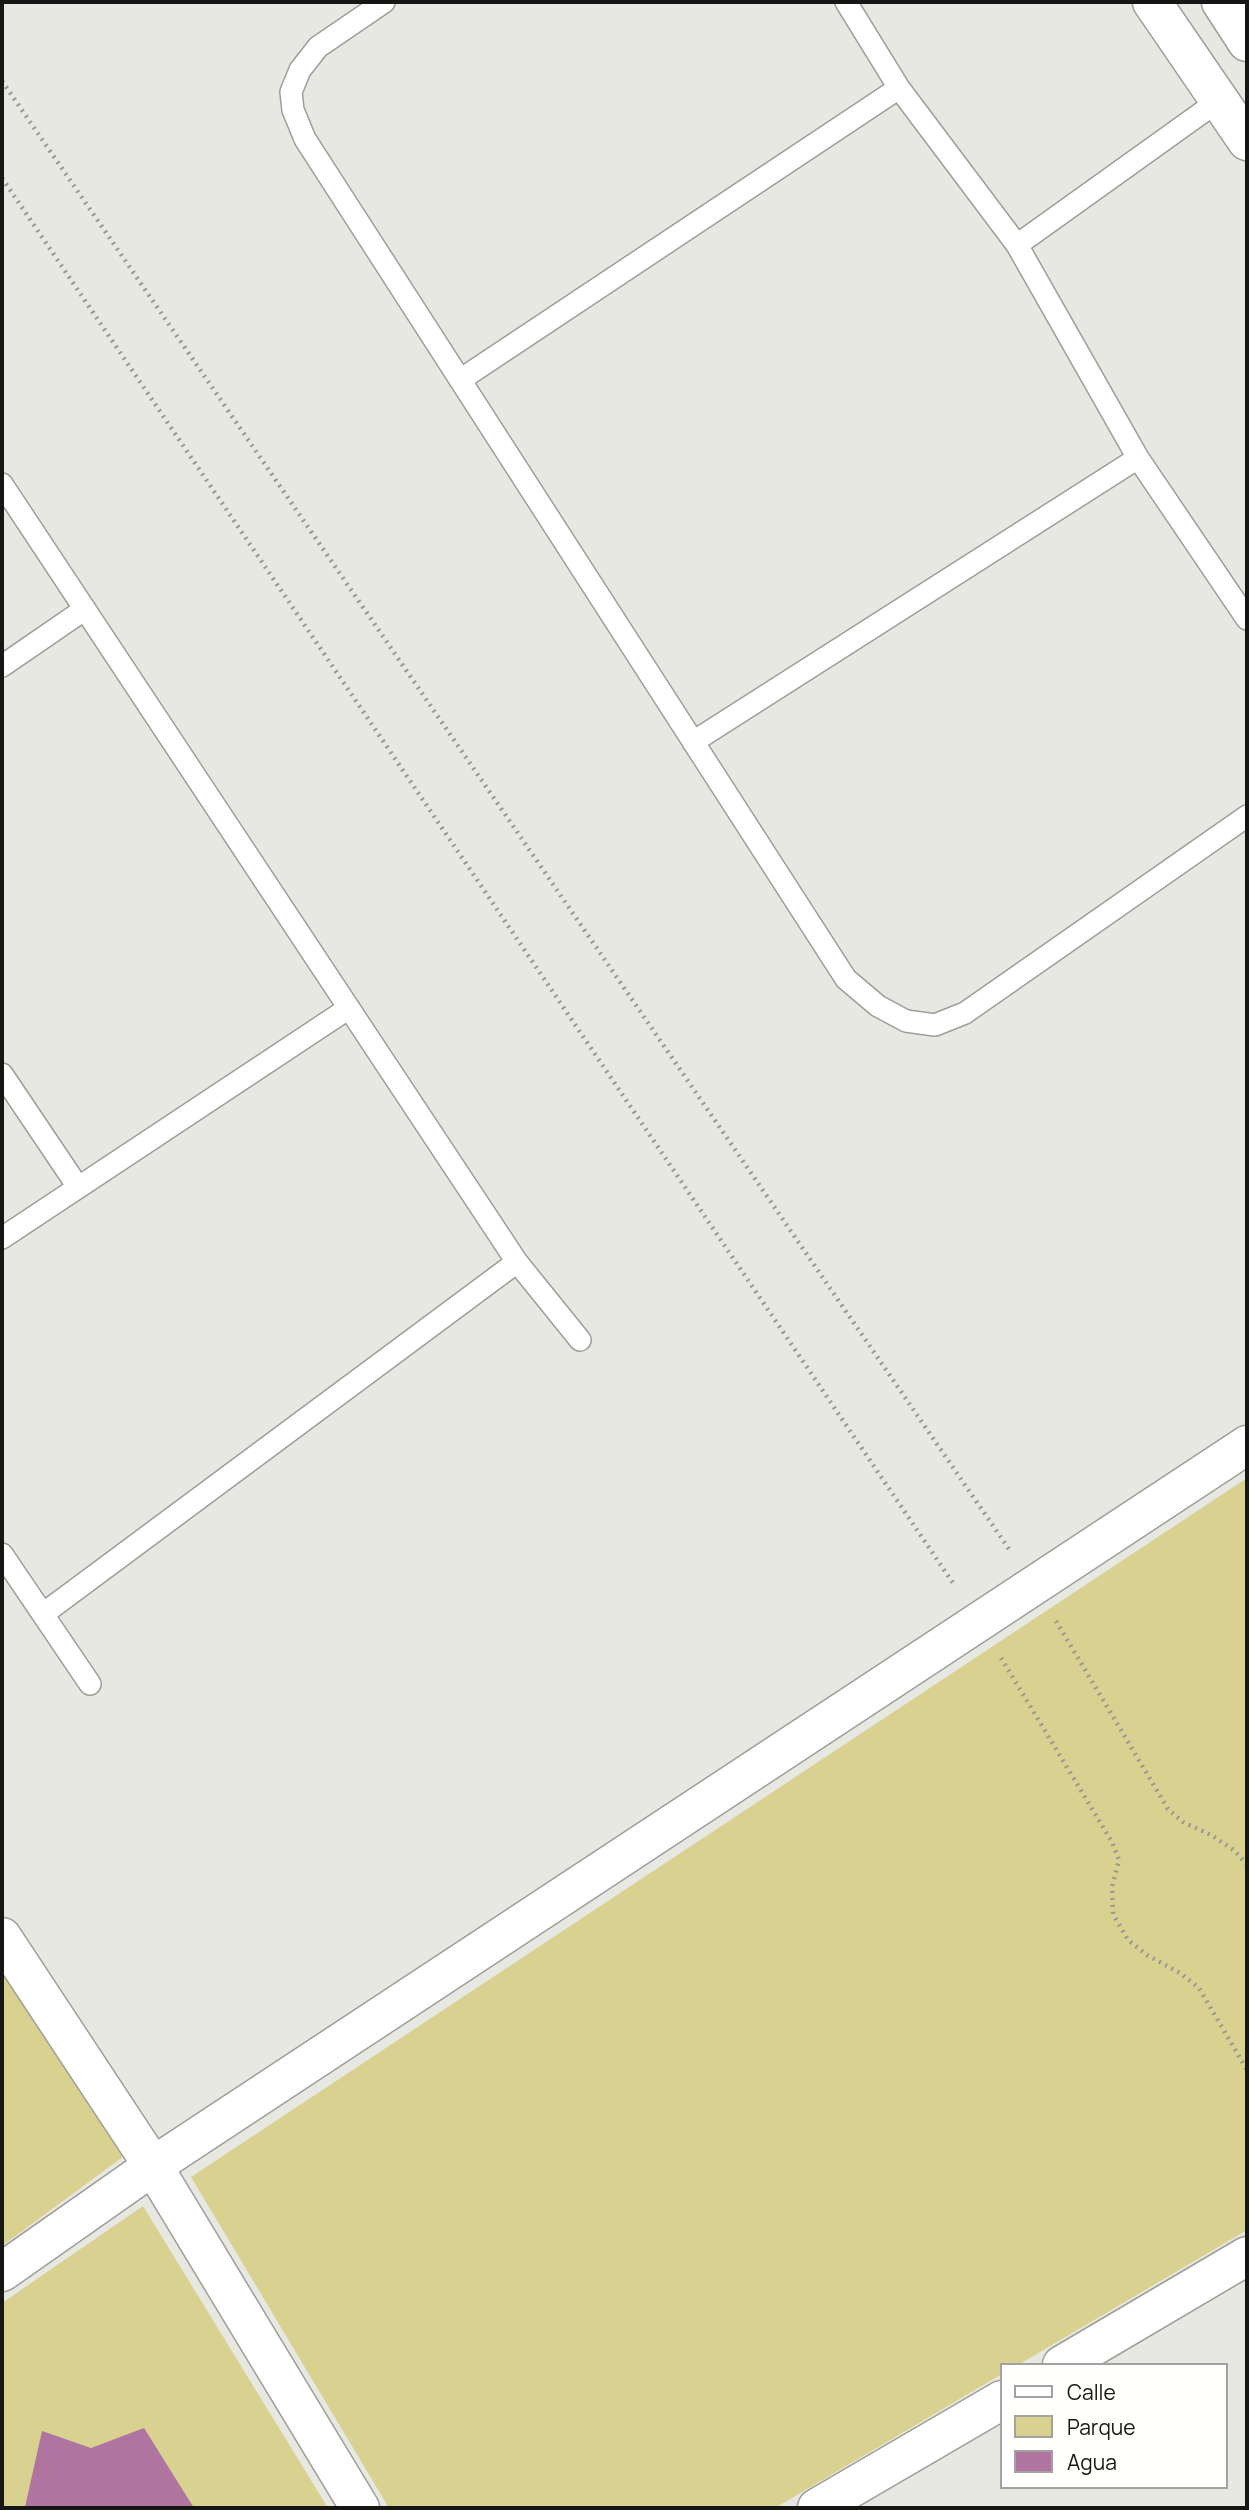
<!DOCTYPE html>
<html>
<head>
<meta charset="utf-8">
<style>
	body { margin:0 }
	#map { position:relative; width:1249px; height:2510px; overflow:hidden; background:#e8e8e2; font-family:Manrope,sans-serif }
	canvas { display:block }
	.frame { position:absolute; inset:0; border:4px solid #161614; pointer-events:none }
	.legend { position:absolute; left:1000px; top:2363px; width:228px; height:126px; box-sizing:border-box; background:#fffffe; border:2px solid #a2a2a0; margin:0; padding:9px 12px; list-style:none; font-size:21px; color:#161614 }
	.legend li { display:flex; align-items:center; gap:14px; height:35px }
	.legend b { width:35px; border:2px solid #a2a2a0 }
</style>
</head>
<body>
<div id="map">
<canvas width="1249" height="2510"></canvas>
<div class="frame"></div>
<ul class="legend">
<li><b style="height:9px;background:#fff"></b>Calle</li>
<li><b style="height:19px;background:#d8d190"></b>Parque</li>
<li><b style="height:19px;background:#b074a0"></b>Agua</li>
</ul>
</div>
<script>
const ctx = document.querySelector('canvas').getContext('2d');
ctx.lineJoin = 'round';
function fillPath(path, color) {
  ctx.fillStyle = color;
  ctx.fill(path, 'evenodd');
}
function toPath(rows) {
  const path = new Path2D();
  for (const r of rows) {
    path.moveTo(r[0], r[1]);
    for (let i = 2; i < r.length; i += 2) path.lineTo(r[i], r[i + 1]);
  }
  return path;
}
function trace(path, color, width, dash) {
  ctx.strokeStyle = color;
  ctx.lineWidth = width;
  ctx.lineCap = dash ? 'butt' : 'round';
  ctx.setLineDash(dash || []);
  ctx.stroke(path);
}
const green = toPath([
	[1247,1478,1247,2230,1018,2365,1002,2365,1002,2374,775,2508,389,2508,191,2177],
	[2,1973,124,2156,2,2246],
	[143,2206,328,2508,2,2508,2,2303]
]);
const water = toPath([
	[144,2428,194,2508,25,2507,42,2431,91,2448]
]);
const path = toPath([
	[2,81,1011,1552],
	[2,178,955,1586],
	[1056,1621,1168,1809,1183,1822,1213,1836,1235,1851,1247,1865],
	[1001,1658,1112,1842,1119,1860,1112,1887,1113,1914,1128,1940,1147,1955,1180,1973,1199,1988,1247,2070]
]);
const service = toPath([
	[384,2,318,47,300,70,291,92,293,110,305,139,846,979,878,1006,906,1021,935,1025,965,1013,1247,816],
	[846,2,899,88,1017,245,1138,458,1247,619],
	[1017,245,1221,99],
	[460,380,899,88],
	[2,484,517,1262,580,1340],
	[2,666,85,609],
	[693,742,1138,458],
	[2,1074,78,1187],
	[2,1238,349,1008],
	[2,1554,90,1684],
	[43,1614,517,1262]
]);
const minor = toPath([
	[1152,2,1247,141],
	[1221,2,1247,42],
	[2,1937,153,2166,360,2508],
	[2,2272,153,2166,1247,1445],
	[1062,2365,1247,2256],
	[817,2508,1002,2400]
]);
fillPath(green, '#d8d190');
fillPath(water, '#b074a0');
trace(service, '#9e9e99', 24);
trace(minor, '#9e9e99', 41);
trace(path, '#999994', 4.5, [2, 5]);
trace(service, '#fff', 21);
trace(minor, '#fff', 38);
</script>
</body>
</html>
